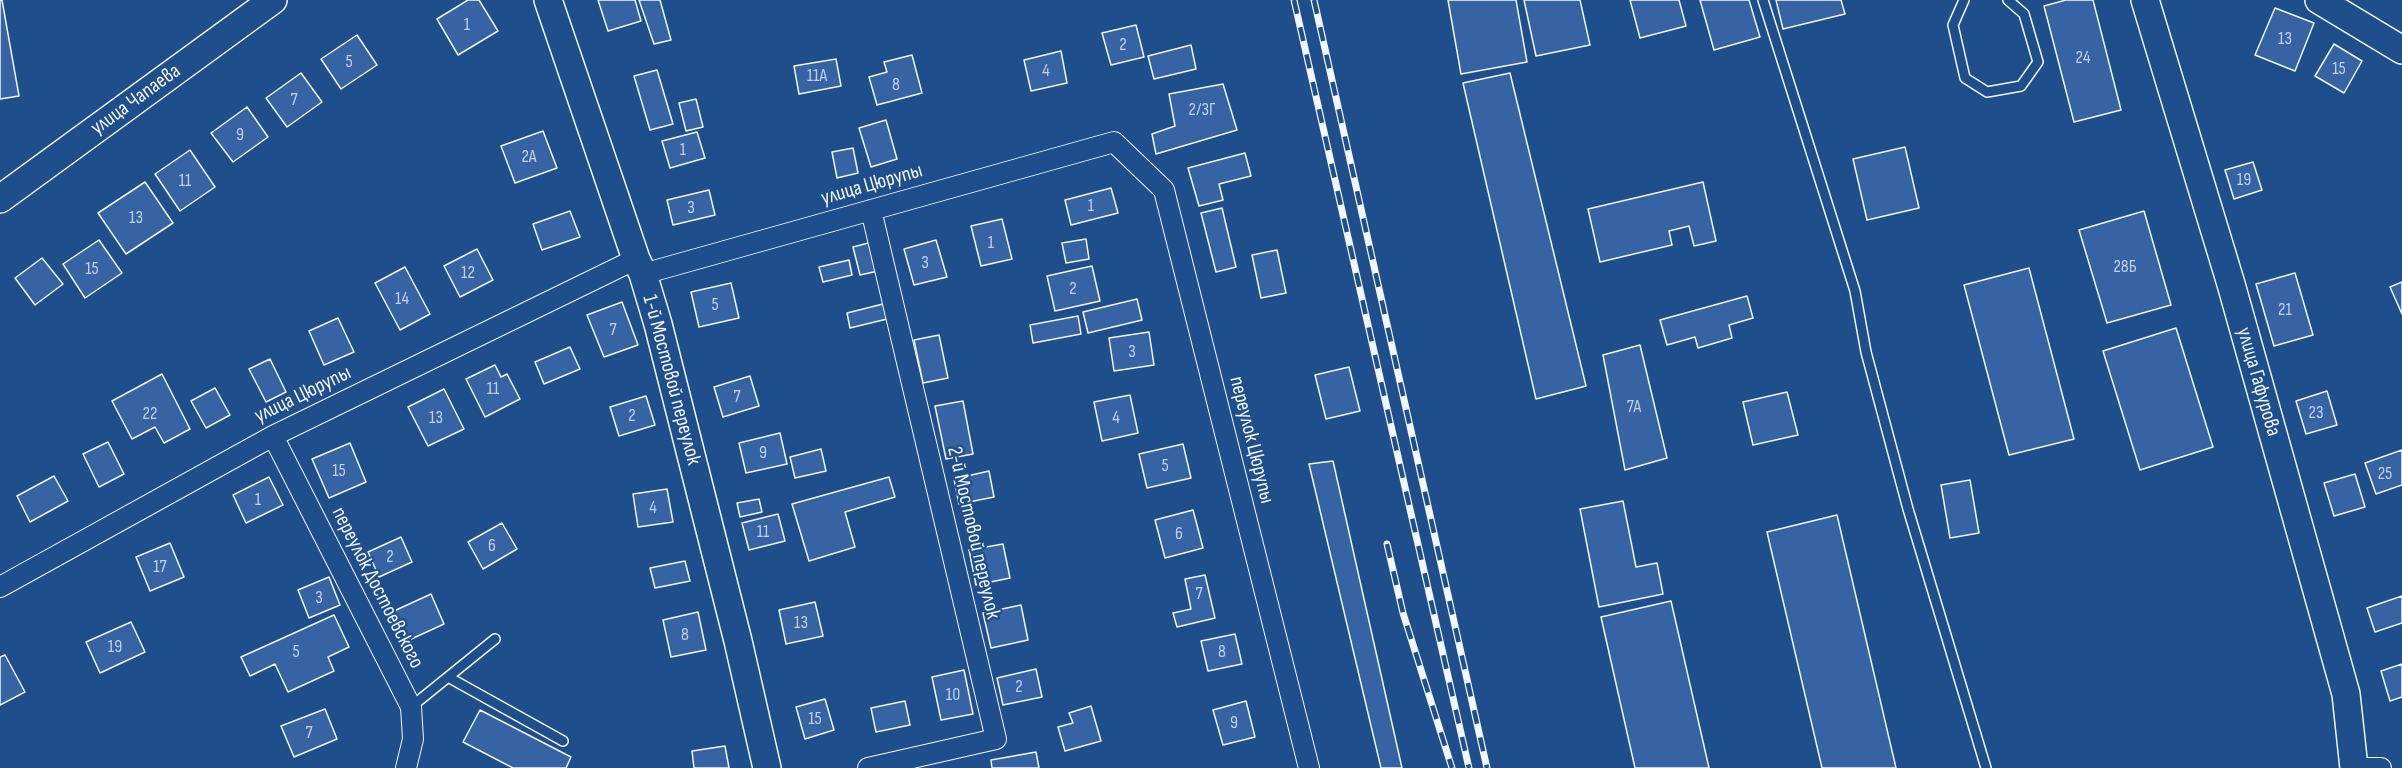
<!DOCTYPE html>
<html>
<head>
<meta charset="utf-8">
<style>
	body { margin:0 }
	canvas { display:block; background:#1f4e8c }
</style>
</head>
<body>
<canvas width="2402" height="768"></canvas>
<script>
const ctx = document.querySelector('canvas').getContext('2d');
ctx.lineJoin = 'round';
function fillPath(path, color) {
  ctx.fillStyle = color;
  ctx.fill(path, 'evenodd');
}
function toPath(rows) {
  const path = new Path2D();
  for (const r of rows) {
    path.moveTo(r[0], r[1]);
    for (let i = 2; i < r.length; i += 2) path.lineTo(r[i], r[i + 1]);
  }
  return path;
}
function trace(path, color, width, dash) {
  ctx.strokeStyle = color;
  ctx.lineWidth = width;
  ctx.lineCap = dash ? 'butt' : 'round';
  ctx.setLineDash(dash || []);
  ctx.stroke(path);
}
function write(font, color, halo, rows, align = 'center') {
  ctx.font = font + ' "Sofia Sans Condensed",sans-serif';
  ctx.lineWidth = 4.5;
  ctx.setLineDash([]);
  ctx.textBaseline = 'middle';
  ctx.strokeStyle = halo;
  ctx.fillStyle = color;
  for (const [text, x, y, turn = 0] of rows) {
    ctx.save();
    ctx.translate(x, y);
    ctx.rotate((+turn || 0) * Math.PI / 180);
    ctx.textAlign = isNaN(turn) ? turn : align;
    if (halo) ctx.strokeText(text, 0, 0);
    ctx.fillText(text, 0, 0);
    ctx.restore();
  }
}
const building = toPath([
	[0,0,2,0,19,96,0,99,0,0],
	[468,0,479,0,498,31,458,55,437,19,468,0],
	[598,0,635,0,641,21,608,31,598,0],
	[639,0,660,0,671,40,654,44,639,0],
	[1448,0,1516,0,1527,62,1461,74,1448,0],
	[1524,0,1580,0,1590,45,1536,56,1524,0],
	[1630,0,1679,0,1686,26,1640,38,1630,0],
	[1700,0,1749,0,1760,37,1714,50,1700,0],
	[1776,0,1841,0,1845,14,1783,29,1776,0],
	[2066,0,2093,0,2121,110,2074,122,2044,6,2066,0],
	[2275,8,2314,23,2295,71,2255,55,2275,8],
	[1136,25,1144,57,1111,65,1102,33,1136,25],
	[357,35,377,65,341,89,321,59,357,35],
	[2334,44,2362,61,2344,93,2315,76,2334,44],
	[1191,45,1196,69,1154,79,1148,56,1191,45],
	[1061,51,1067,83,1031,91,1024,60,1061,51],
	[912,55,922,93,877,105,869,77,887,72,884,62,912,55],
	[836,59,841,86,799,94,794,66,836,59],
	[657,70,673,124,650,130,634,76,657,70],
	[301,73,322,102,287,127,266,98,301,73],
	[1510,73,1586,386,1536,399,1463,83,1510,73],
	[1223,84,1237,130,1156,154,1152,134,1175,126,1169,94,1223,84],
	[696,99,703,127,686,131,679,103,696,99],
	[247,107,268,137,233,162,211,133,247,107],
	[886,120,897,159,871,167,859,128,886,120],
	[543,131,557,168,515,183,501,146,543,131],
	[697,132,705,158,670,168,662,141,697,132],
	[1905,147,1919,208,1867,220,1853,159,1905,147],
	[853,148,858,173,837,178,832,152,853,148],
	[190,150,215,187,180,211,155,174,190,150],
	[1245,153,1251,176,1219,184,1223,200,1199,206,1188,168,1245,153],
	[2253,162,2262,190,2234,199,2225,170,2253,162],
	[145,182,173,223,126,254,98,213,145,182],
	[1703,182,1716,241,1694,246,1689,226,1669,231,1672,245,1600,262,1588,209,1703,182],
	[1111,188,1118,213,1071,225,1065,200,1111,188],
	[709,190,715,215,673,225,667,200,709,190],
	[1222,208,1236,267,1216,272,1201,213,1222,208],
	[570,211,580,237,542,250,533,224,570,211],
	[2144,211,2171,305,2107,323,2079,230,2144,211],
	[1002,219,1012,259,981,266,971,226,1002,219],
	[1086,239,1089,259,1066,263,1062,243,1086,239],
	[99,240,122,273,85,298,63,264,99,240],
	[936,240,947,277,914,285,904,249,936,240],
	[872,242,878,271,860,275,853,247,872,242],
	[477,249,493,280,460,297,444,266,477,249],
	[1277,250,1286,293,1261,298,1252,255,1277,250],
	[42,258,63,284,35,305,15,278,42,258],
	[849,260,852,275,823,282,819,267,849,260],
	[1092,266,1100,301,1055,311,1047,276,1092,266],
	[405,267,430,314,400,330,375,283,405,267],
	[2029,268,2074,439,2009,455,1964,285,2029,268],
	[2295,273,2313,335,2274,346,2256,284,2295,273],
	[2402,282,2402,314,2390,287,2402,282],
	[731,283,739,318,699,327,691,292,731,283],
	[1747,296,1753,318,1729,325,1732,338,1698,348,1695,337,1667,345,1660,320,1747,296],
	[1137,299,1142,320,1088,333,1083,312,1137,299],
	[622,302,638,345,604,357,587,315,622,302],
	[883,304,887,319,850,328,847,313,883,304],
	[1078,316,1081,334,1033,343,1030,325,1078,316],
	[338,318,354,352,324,365,309,331,338,318],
	[2176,328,2213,447,2140,470,2103,351,2176,328],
	[1149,332,1154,365,1114,371,1109,338,1149,332],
	[939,335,948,378,923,383,914,340,939,335],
	[1640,345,1667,458,1625,470,1603,355,1640,345],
	[570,347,580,369,544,384,535,362,570,347],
	[270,359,286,392,266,402,249,369,270,359],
	[495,365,501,377,507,374,520,399,485,417,466,379,495,365],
	[1349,367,1360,411,1326,419,1315,375,1349,367],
	[162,374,190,429,164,443,155,427,132,439,112,401,162,374],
	[750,376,759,406,723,417,714,387,750,376],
	[215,388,230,415,206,428,191,401,215,388],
	[444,389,464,429,428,446,408,407,444,389],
	[2327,391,2337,425,2306,434,2296,401,2327,391],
	[1787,392,1798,435,1753,445,1743,402,1787,392],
	[1130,395,1138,433,1102,441,1094,402,1130,395],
	[646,396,655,425,619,436,610,407,646,396],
	[963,401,973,454,946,459,935,406,963,401],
	[780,433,787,464,746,473,739,443,780,433],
	[108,442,124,474,99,487,83,454,108,442],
	[350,443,366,482,329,498,312,459,350,443],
	[1183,444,1191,478,1147,488,1139,454,1183,444],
	[821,449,826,471,795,478,790,457,821,449],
	[2402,450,2402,485,2376,494,2365,463,2402,450],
	[1333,461,1402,768,1381,768,1309,464,1333,461],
	[989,471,994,497,959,504,954,479,989,471],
	[2355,474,2365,507,2334,516,2324,483,2355,474],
	[54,476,68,501,30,522,17,496,54,476],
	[269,477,283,505,246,523,233,495,269,477],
	[889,477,895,497,845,512,855,547,809,561,792,504,889,477],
	[1970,480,1979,533,1950,538,1941,485,1970,480],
	[667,489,673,522,638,527,633,494,667,489],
	[759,499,762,512,740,517,737,503,759,499],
	[1623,501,1636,567,1657,563,1663,594,1599,607,1580,509,1623,501],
	[1193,510,1203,548,1165,558,1155,520,1193,510],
	[778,514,785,541,749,550,742,523,778,514],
	[1837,515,1896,768,1822,768,1767,532,1837,515],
	[502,523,517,549,483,569,468,542,502,523],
	[401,537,412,562,379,577,368,552,401,537],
	[170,543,184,577,150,591,136,557,170,543],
	[1003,544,1010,578,976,585,969,550,1003,544],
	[685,561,690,581,655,588,650,568,685,561],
	[1205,575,1215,618,1177,627,1173,613,1191,609,1185,579,1205,575],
	[329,577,340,605,309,618,298,590,329,577],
	[431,594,444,624,407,641,394,611,431,594],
	[2402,596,2402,623,2375,632,2367,608,2402,596],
	[1671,601,1709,768,1635,768,1601,617,1671,601],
	[815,602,823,636,786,644,779,610,815,602],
	[1021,605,1028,640,991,648,983,613,1021,605],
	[698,612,706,650,671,657,663,620,698,612],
	[334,615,349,647,328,657,334,671,288,692,275,664,250,676,241,657,334,615],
	[131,622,145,652,100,673,86,642,131,622],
	[1235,634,1242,664,1208,671,1201,641,1235,634],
	[5,655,25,692,0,705,0,657,5,655],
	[2402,664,2402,697,2390,701,2381,671,2402,664],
	[1036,669,1042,697,1003,705,997,678,1036,669],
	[964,670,973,714,941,720,932,677,964,670],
	[825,699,834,730,805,739,796,707,825,699],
	[905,701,910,725,876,732,871,708,905,701],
	[1246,701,1255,737,1223,745,1213,710,1246,701],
	[1091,706,1101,741,1065,751,1058,727,1073,723,1069,713,1091,706],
	[325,709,337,739,294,757,281,726,325,709],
	[480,710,571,757,566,768,513,768,463,742,480,710],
	[725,746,729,768,694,768,692,751,725,746],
	[1036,752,1039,768,992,768,991,760,1036,752]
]);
const lane = toPath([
	[1763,0,1855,291,1866,352,1908,509,1986,768],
	[1964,0,1953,25,1965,78,1987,92,2021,86,2038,62,2024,14,2008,0],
	[448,677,563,741],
	[411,707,495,639]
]);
const street = toPath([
	[643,274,1114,142,1164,190,1309,768],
	[273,436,411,707,413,739,406,768],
	[0,587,273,436,636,259],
	[868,768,996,739,871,210],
	[2354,768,2381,768]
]);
const secondary = toPath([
	[548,0,636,259,643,274,658,324,738,641,767,768],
	[2145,0,2231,284,2346,694,2354,768],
	[2319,0,2402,50],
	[0,199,273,0]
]);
const rail = toPath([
	[1294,0,1469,768],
	[1314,0,1487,768],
	[1387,544,1403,613,1452,768]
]);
const numberNames = [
	["1",467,25],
	["13",2285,39],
	["2",1123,45],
	["24",2083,58],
	["5",349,62],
	["15",2339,69],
	["4",1046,71],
	["11А",817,76],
	["8",896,85],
	["7",294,100],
	["2/3Г",1202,110],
	["9",240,135],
	["1",683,150],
	["2А",529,157],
	["19",2244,180],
	["11",185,181],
	["1",1091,206],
	["3",691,208],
	["13",136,218],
	["1",991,243],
	["3",925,263],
	["28Б",2125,267],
	["15",92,269],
	["12",468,273],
	["2",1073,289],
	["14",402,299],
	["5",715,305],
	["21",2285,310],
	["7",613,330],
	["3",1132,352],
	["11",493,389],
	["7",737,397],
	["7А",1634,407],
	["23",2316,413],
	["22",150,414],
	["2",632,416],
	["13",436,418],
	["4",1116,418],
	["9",763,453],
	["5",1165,466],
	["15",339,471],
	["25",2385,474],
	["1",258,500],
	["4",653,508],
	["11",763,532],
	["6",1179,534],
	["6",492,546],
	["2",390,557],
	["17",160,567],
	["7",1199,594],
	["3",319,598],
	["13",801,623],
	["8",685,635],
	["19",115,647],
	["5",296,652],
	["8",1222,652],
	["2",1019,687],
	["10",953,695],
	["15",815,719],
	["9",1234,723],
	["7",309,733]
];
const streetNames = [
	["улица Чапаева",136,100,-36],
	["улица Цюрупы",872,185,-16],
	["1-й Мостовой переулок",671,380,75],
	["улица Гафурова",2258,382,74],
	["улица Цюрупы",303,395,-26],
	["переулок Цюрупы",1251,440,76],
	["2-й Мостовой переулок",973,533,77],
	["переулок Достоевского",377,588,63]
];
fillPath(building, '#3563a3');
trace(building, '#f2f6ff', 1.5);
trace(lane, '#f2f6ff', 12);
trace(street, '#f2f6ff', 22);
trace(secondary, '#f2f6ff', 30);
trace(lane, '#1f4e8c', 9);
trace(street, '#1f4e8c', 20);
trace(secondary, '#1f4e8c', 27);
trace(rail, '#f2f6ff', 7);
trace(rail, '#1f4e8c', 4.5, [14]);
write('18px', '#c3d1e8', null, numberNames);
write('21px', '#f2f6ff', '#1f4e8c', streetNames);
</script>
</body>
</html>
